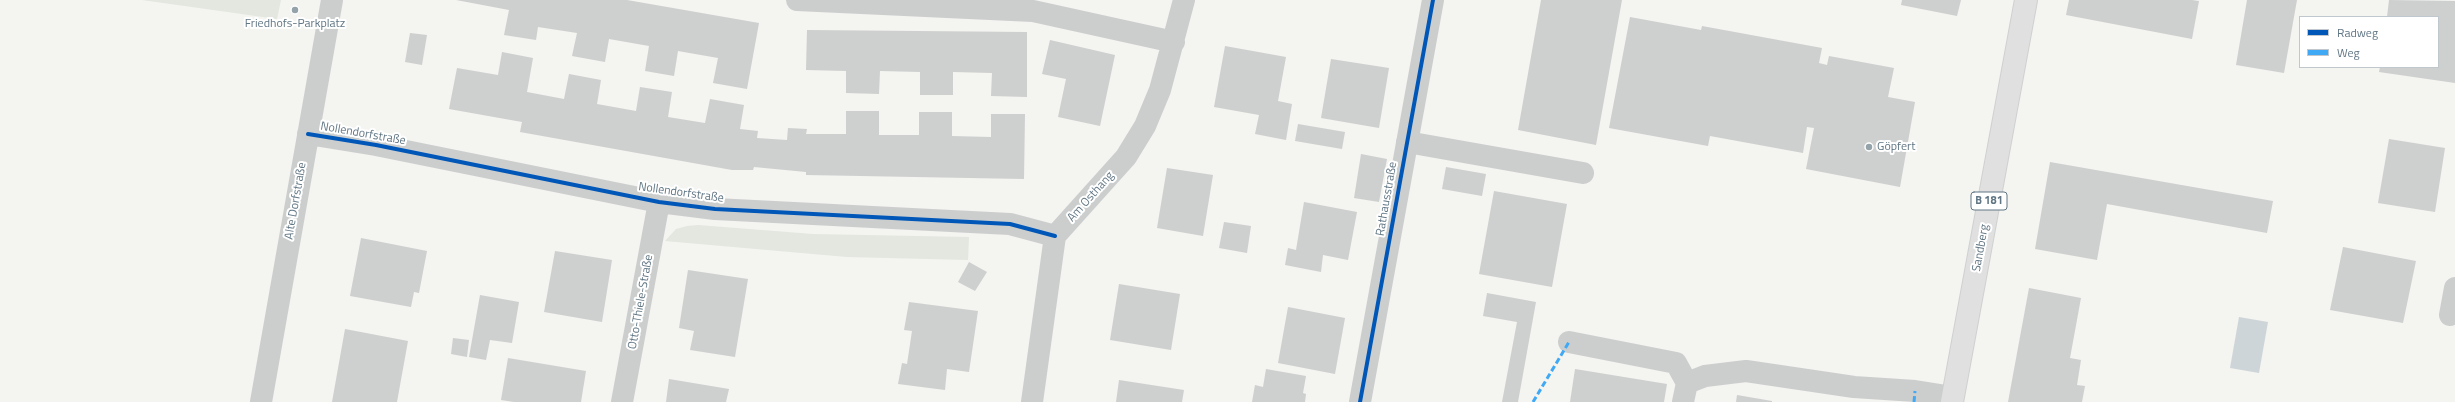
<!DOCTYPE html>
<html>
<head>
<meta charset="utf-8">
<style>
	body { margin:0 }
	#map { position:relative; width:2455px; height:402px; overflow:hidden; background:#f4f4f1; font-family:"Titillium Web",sans-serif }
	canvas { display:block }
	.legend { position:absolute; left:2299px; top:16px; width:140px; height:52px; box-sizing:border-box; background:#fff; border:1px solid #c0c8ce; margin:0; padding:5px 7px; list-style:none; font-size:12px; color:#617684 }
	.legend li { display:flex; align-items:center; gap:8px; height:20px }
	.legend b { width:20px; border:1px solid #c0c8ce }
</style>
</head>
<body>
<div id="map">
<canvas width="2455" height="402"></canvas>
<ul class="legend">
<li><b style="height:5px;background:#0057b8"></b>Radweg</li>
<li><b style="height:5px;background:#3fa9f5"></b>Weg</li>
</ul>
</div>
<script>
const ctx = document.querySelector('canvas').getContext('2d');
ctx.lineJoin = 'round';
function fillPath(path, color) {
  ctx.fillStyle = color;
  ctx.fill(path, 'evenodd');
}
function toPath(rows) {
  const path = new Path2D();
  for (const r of rows) {
    path.moveTo(r[0], r[1]);
    for (let i = 2; i < r.length; i += 2) path.lineTo(r[i], r[i + 1]);
  }
  return path;
}
function trace(path, color, width, dash) {
  ctx.strokeStyle = color;
  ctx.lineWidth = width;
  ctx.lineCap = dash ? 'butt' : 'round';
  ctx.setLineDash(dash || []);
  ctx.stroke(path);
}
function write(font, color, halo, rows, align = 'center') {
  ctx.font = font + ' "Titillium Web",sans-serif';
  ctx.lineWidth = 4;
  ctx.setLineDash([]);
  ctx.textBaseline = 'middle';
  ctx.strokeStyle = halo;
  ctx.fillStyle = color;
  for (const [text, x, y, turn = 0] of rows) {
    ctx.save();
    ctx.translate(x, y);
    ctx.rotate((+turn || 0) * Math.PI / 180);
    ctx.textAlign = isNaN(turn) ? turn : align;
    if (halo) ctx.strokeText(text, 0, 0);
    ctx.fillText(text, 0, 0);
    ctx.restore();
  }
}
const green = toPath([
	[142,0,281,0,277,19],
	[698,225,813,234,969,237,968,260,847,257,665,241,676,229,687,226]
]);
const water = toPath([
	[2239,317,2268,322,2259,373,2230,368]
]);
const building = toPath([
	[456,0,627,0,759,23,747,89,713,83,718,58,678,51,674,76,645,71,649,46,609,39,605,62,572,56,577,33,538,27,536,40,504,35,509,10],
	[1541,0,1622,0,1596,145,1518,130],
	[1902,0,1961,0,1957,16,1901,5],
	[2069,0,2192,0,2199,1,2192,39,2066,15],
	[2247,0,2297,0,2284,73,2236,65],
	[2389,0,2455,1,2455,83,2379,72,2380,67,2438,67,2438,17,2387,17],
	[1630,17,1701,30,1702,26,1822,48,1819,63,1827,65,1829,56,1894,68,1888,97,1915,102,1900,187,1806,169,1814,128,1807,127,1803,153,1710,136,1708,146,1609,128],
	[807,30,1027,32,1027,97,991,96,992,73,953,72,953,95,920,95,920,72,880,71,879,94,846,93,846,71,806,70],
	[410,33,427,35,422,65,405,62],
	[1050,40,1115,55,1100,126,1058,117,1066,79,1042,74],
	[1225,46,1286,57,1278,101,1292,104,1286,140,1255,134,1259,115,1214,107],
	[502,52,533,58,527,92,564,99,569,74,601,80,597,104,636,111,640,87,672,92,668,117,705,123,710,99,744,105,740,129,758,131,757,138,787,140,788,128,807,129,806,134,846,134,846,111,879,111,879,135,919,135,919,112,952,112,952,136,991,137,991,114,1025,114,1024,179,806,175,806,172,754,167,753,170,732,170,520,132,522,122,449,109,457,68,498,75],
	[1331,59,1389,68,1379,128,1321,118],
	[1298,124,1345,132,1342,149,1295,141],
	[2389,139,2445,148,2435,212,2378,203],
	[1361,154,1387,159,1379,202,1354,198],
	[2050,162,2273,201,2267,233,2107,204,2097,260,2035,249],
	[1446,167,1486,174,1482,196,1442,189],
	[1167,168,1213,175,1203,236,1157,228],
	[1494,191,1567,204,1552,287,1479,274],
	[1304,202,1357,212,1348,260,1323,255,1321,272,1285,265,1288,248,1296,250],
	[1224,222,1251,226,1247,253,1219,248],
	[361,238,427,251,419,293,414,292,411,307,350,296],
	[2343,247,2416,261,2403,323,2330,310],
	[555,251,612,260,602,322,544,312],
	[969,262,987,272,975,291,958,282],
	[688,270,748,279,735,357,690,350,694,331,679,328],
	[1119,284,1180,294,1171,350,1110,340],
	[2029,288,2081,298,2070,358,2081,360,2077,385,2085,386,2082,402,2008,402],
	[1487,293,1536,302,1518,402,1502,402,1517,322,1483,316],
	[480,295,519,302,512,343,490,340,486,360,469,357],
	[909,302,978,311,969,372,947,369,945,390,898,384,902,363,907,364,912,331,904,330],
	[1288,307,1345,318,1335,374,1278,363],
	[345,329,408,341,397,402,332,402],
	[453,338,469,340,467,357,451,354],
	[508,358,586,371,581,402,514,402,501,400],
	[1266,369,1306,376,1303,393,1306,394,1305,402,1252,402,1255,385,1263,387],
	[1575,369,1667,384,1664,402,1570,402],
	[669,379,729,389,726,402,666,402],
	[1119,380,1184,390,1182,402,1116,402],
	[1737,395,1772,401,1772,402,1736,402]
]);
const minor = toPath([
	[797,0,1033,11,1174,42],
	[308,134,376,145,659,202,715,209,1010,224,1055,236],
	[1407,142,1583,173],
	[2450,315,2455,288],
	[1569,342,1676,363,1687,383,1683,402],
	[1687,383,1705,376,1746,371,1854,387,1915,391,1953,397],
	[261,402,332,0],
	[622,402,659,202],
	[1032,402,1055,236,1126,157,1145,126,1160,90,1184,0],
	[1360,402,1433,0]
]);
const major = toPath([
	[1952,402,2026,0]
]);
const quiet = toPath([
	[1533,402,1569,342],
	[1914,402,1915,391]
]);
const cycleway = toPath([
	[308,134,376,145,659,202,715,209,1010,224,1055,236],
	[1360,402,1433,0]
]);
const markers = [
	[295,10,4,"#94a2aa"],
	[1869,147,4,"#94a2aa"]
];
const shields = [
	[1989,201,36]
];
const shieldNames = [
	["B 181",1989,201]
];
const poiNames = [
	["Friedhofs-Parkplatz",295,24],
	["Göpfert",1877,147,"left"]
];
const streetNames = [
	["Nollendorfstraße",363,134,10],
	["Nollendorfstraße",681,193,8],
	["Am Osthang",1091,197,-48],
	["Rathausstraße",1387,199,-80],
	["Alte Dorfstraße",296,201,-80],
	["Sandberg",1981,248,-80],
	["Otto-Thiele-Straße",641,302,-80]
];
fillPath(green, '#e3e7df');
fillPath(water, '#cdd5d8');
fillPath(building, '#ced0cf');
trace(major, '#cfd0d0', 24);
trace(minor, '#cccece', 22);
trace(major, '#e0e0e1', 22);
trace(quiet, '#3fa9f5', 3, [6, 3]);
trace(cycleway, '#0057b8', 4);
for (const [x, y, r, color] of markers) {
  const dot = new Path2D();
  dot.arc(x, y, r, 0, 2 * Math.PI);
  ctx.fillStyle = color;
  ctx.fill(dot);
  trace(dot, '#fff', 1.5);
}
for (const [x, y, w] of shields) {
  const box = new Path2D();
  box.roundRect(x - w / 2, y - 9, w, 18, 3);
  ctx.fillStyle = '#fff';
  ctx.fill(box);
  trace(box, '#617684', 1);
}
write('bold 11px', '#617684', null, shieldNames);
write('12px', '#617684', '#fff', poiNames);
write('12px', '#617684', '#fff', streetNames);
</script>
</body>
</html>
